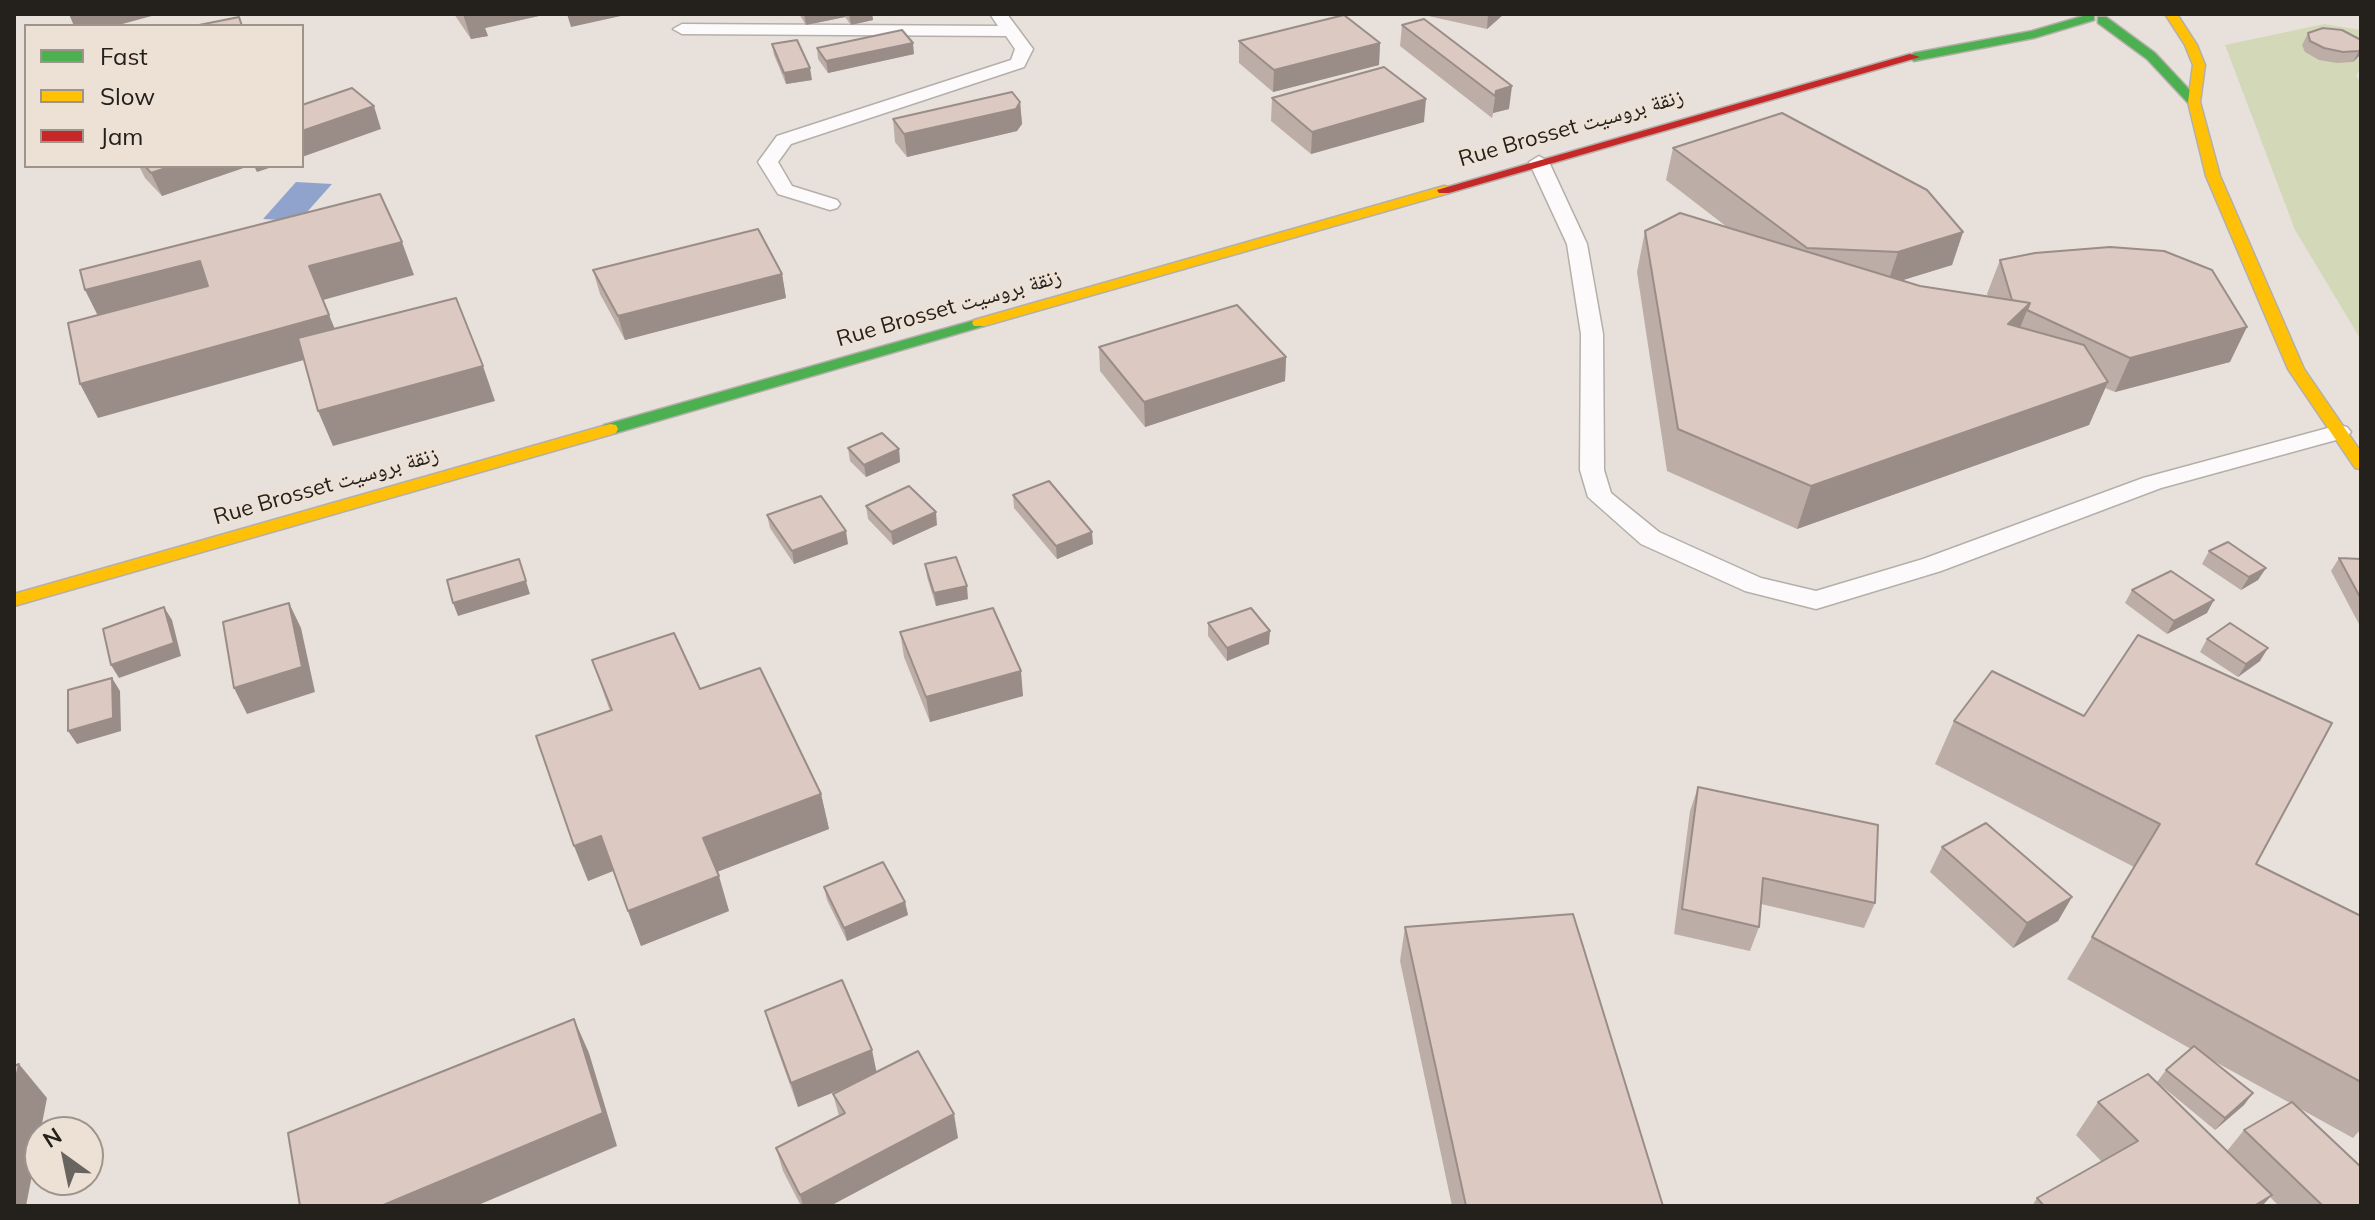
<!DOCTYPE html>
<html>
<head>
<meta charset="utf-8">
<style>
	body { margin:0 }
	#map { position:relative; width:2375px; height:1220px; overflow:hidden; background:#e8e1db; font-family:Mulish,sans-serif }
	canvas { display:block }
	.frame { position:absolute; inset:0; border:16px solid #24201c; pointer-events:none }
	.legend { position:absolute; left:24px; top:24px; width:280px; height:144px; box-sizing:border-box; background:#ede1d6; border:2px solid #9d948c; margin:0; padding:10px 14px; list-style:none; font-size:24px; color:#24201c }
	.legend li { display:flex; align-items:center; gap:16px; height:40px }
	.legend b { width:40px; border:2px solid #9d948c }
	.north { position:absolute; left:24px; top:1116px; width:80px; height:80px; box-sizing:border-box; background:#ede1d6; border:2px solid #9d948c; border-radius:50%; rotate:327deg; font-size:22px; font-weight:700; line-height:32px; text-align:center; color:#24201c }
	.north::after { content:''; display:block; margin:auto; width:28px; height:36px; background:#69645f; clip-path:polygon(50% 0,100% 100%,50% 72%,0 100%) }
</style>
</head>
<body>
<div id="map">
<canvas width="2375" height="1220"></canvas>
<div class="frame"></div>
<ul class="legend">
<li><b style="height:10px;background:#4caf50"></b>Fast</li>
<li><b style="height:10px;background:#ffc107"></b>Slow</li>
<li><b style="height:10px;background:#c62828"></b>Jam</li>
</ul>
<div class="north">N</div>
</div>
<script>
const ctx = document.querySelector('canvas').getContext('2d');
ctx.lineJoin = 'round';
function fillPath(path, color) {
  ctx.fillStyle = color;
  ctx.fill(path, 'evenodd');
}
function toPath(rows) {
  const path = new Path2D();
  for (const r of rows) {
    path.moveTo(r[0], r[1]);
    for (let i = 2; i < r.length; i += 2) path.lineTo(r[i], r[i + 1]);
  }
  return path;
}
function trace(path, color, width, dash) {
  ctx.strokeStyle = color;
  ctx.lineWidth = width;
  ctx.lineCap = dash ? 'butt' : 'round';
  ctx.setLineDash(dash || []);
  ctx.stroke(path);
}
function write(font, color, halo, rows, align = 'center') {
  ctx.font = font + ' Mulish,"Noto Naskh Arabic",sans-serif';
  ctx.lineWidth = 6;
  ctx.setLineDash([]);
  ctx.textBaseline = 'middle';
  ctx.strokeStyle = halo;
  ctx.fillStyle = color;
  for (const [text, x, y, turn = 0] of rows) {
    ctx.save();
    ctx.translate(x, y);
    ctx.rotate((+turn || 0) * Math.PI / 180);
    ctx.textAlign = isNaN(turn) ? turn : align;
    if (halo) ctx.strokeText(text, 0, 0);
    ctx.fillText(text, 0, 0);
    ctx.restore();
  }
}
const green = toPath([
	[2324,24,2361,30,2361,67,2356,76,2361,83,2361,340,2295,230,2225,45]
]);
const water = toPath([
	[296,182,332,184,299,221,263,219]
]);
const lane = toPath([
	[990,14,1007,14,1033,49,1024,67,791,144,778,162,792,186,837,200,840,204,837,208,830,210,778,194,758,162,777,136,1011,60,1015,49,1006,36,682,34,673,29,682,24,998,26,990,14],
	[1539,156,1549,162,1587,244,1603,334,1604,470,1611,493,1659,532,1761,578,1816,591,1923,559,2143,478,2339,425,2347,427,2351,432,2347,437,2161,488,1941,571,1816,609,1745,591,1641,544,1588,497,1580,470,1581,334,1567,244,1529,162,1539,156]
]);
const fast = toPath([
	[2090,14,2094,16,2094,20,2034,38,1914,61,1908,57,1914,53,2032,31,2090,14],
	[2098,17,2106,17,2155,53,2198,99,2198,105,2190,105,2147,59,2098,23,2098,17],
	[979,319,984,320,984,326,616,433,610,434,602,429,604,425,979,319]
]);
const slow = toPath([
	[2165,14,2177,14,2197,45,2205,65,2200,102,2220,176,2304,369,2361,452,2361,469,2355,468,2288,369,2206,176,2188,102,2193,65,2185,45,2165,14],
	[1444,186,1449,187,1449,193,984,326,974,326,972,323,974,320,1444,186],
	[610,424,616,425,618,429,616,433,14,606,14,594,610,424]
]);
const jam = toPath([
	[1910,54,1920,57,1449,193,1439,193,1437,190,1910,54]
]);
const wall = toPath([
	[454,14,548,14,485,28,488,36,471,39],
	[799,14,872,14,873,20,851,25,845,17,806,25],
	[1428,14,1504,14,1487,29,1428,16],
	[1424,19,1509,109,1493,113,1492,118,1400,46,1402,25],
	[2308,33,2361,40,2359,56,2353,62,2337,63,2319,60,2305,52,2302,45],
	[1239,41,1380,43,1379,65,1273,92,1239,63],
	[772,44,812,80,786,84,774,55],
	[817,48,914,54,828,73,818,59],
	[1272,98,1424,122,1311,154,1271,121],
	[1020,102,1022,124,1017,131,907,157,895,142,893,119],
	[1673,148,1963,232,1952,265,1903,280,1920,286,1988,296,1987,294,2000,260,2230,362,2115,392,2105,388,2089,425,1797,529,1667,471,1637,272,1645,231,1727,227,1666,180],
	[139,166,249,166,162,196,145,178],
	[593,270,782,274,786,298,625,340,600,294],
	[1099,347,1286,357,1285,381,1145,427,1100,371],
	[848,448,899,449,900,462,866,477,850,461],
	[1013,495,1093,544,1057,559,1014,508],
	[866,506,937,525,893,545,868,519],
	[767,515,848,544,794,564,770,528],
	[2209,551,2266,568,2258,580,2241,590,2202,564],
	[2339,558,2361,559,2361,628,2331,571],
	[925,564,968,599,936,606,927,577],
	[2132,590,2207,613,2167,634,2125,603],
	[1208,623,1269,644,1227,661,1208,636],
	[900,632,1023,696,930,722,904,657],
	[2207,639,2260,661,2238,677,2200,652],
	[592,660,700,689,821,794,829,829,717,872,729,911,641,946,613,871,588,881,610,711],
	[1954,721,2256,864,2361,916,2361,1129,2353,1138,2297,1107,2361,1206,2279,1206,2270,1197,2262,1206,2032,1206,2037,1198,2102,1162,2076,1135,2098,1102,2227,1151,2244,1130,2290,1103,2210,1059,2244,1105,2215,1130,2157,1082,2166,1070,2191,1049,2067,979,2134,867,1935,764],
	[1698,787,1875,903,1864,928,1761,904,1759,927,1750,951,1674,934,1690,811],
	[1942,847,2072,897,2058,921,2013,948,1930,872],
	[824,887,905,902,908,915,847,941,827,900],
	[1405,927,1663,1206,1452,1206,1400,961],
	[765,1011,877,1072,958,1138,830,1206,801,1206,783,1171,776,1148,839,1116,833,1094,847,1087,798,1107,772,1035]
]);
const shadedWall = toPath([
	[69,14,159,14,115,26,74,26],
	[463,14,548,14,485,28,488,36,471,39],
	[567,14,630,14,571,27],
	[804,14,845,14,845,17,806,25],
	[849,14,872,14,873,20,851,25],
	[1488,14,1504,14,1487,29],
	[913,43,914,54,828,73,826,61],
	[1380,43,1379,65,1273,92,1274,70],
	[2361,48,2359,56,2353,62,2359,51],
	[810,68,812,80,786,84,784,73],
	[1512,86,1509,109,1493,113,1492,118,1496,91],
	[1426,99,1424,122,1311,154,1312,132],
	[1020,102,1022,124,1017,131,907,157,904,134],
	[374,106,381,129,302,157,302,131],
	[172,166,249,166,162,196,151,173],
	[254,166,275,166,257,172],
	[1963,232,1952,265,1887,285,1898,252],
	[402,242,414,275,323,300,343,349,98,418,80,384,309,266],
	[200,261,215,294,102,324,85,290],
	[782,274,786,298,625,340,618,316],
	[2030,303,2013,345,2008,324],
	[2247,327,2230,362,2115,392,2130,358],
	[1286,357,1285,381,1145,427,1144,402],
	[483,366,495,401,333,446,318,411],
	[2108,382,2089,425,1797,529,1811,486],
	[899,449,900,462,866,477,864,465],
	[936,512,937,525,893,545,891,532],
	[846,531,848,544,794,564,792,551],
	[1092,532,1093,544,1057,559,1056,546],
	[519,559,530,594,458,616,453,603],
	[2266,568,2258,580,2241,590,2249,577],
	[967,586,968,599,936,606,934,593],
	[2214,600,2207,613,2167,634,2174,621],
	[289,603,301,628,315,692,247,714,234,688],
	[164,607,172,620,181,656,119,678,111,665],
	[1270,631,1269,644,1227,661,1227,648],
	[2268,648,2260,661,2238,677,2246,664],
	[1021,671,1023,696,930,722,926,697],
	[112,678,120,691,121,731,77,744,68,731],
	[821,794,829,829,714,873,703,838],
	[601,836,613,871,588,881,574,846],
	[719,876,729,911,641,946,628,911],
	[2072,897,2058,921,2013,948,2027,923],
	[905,902,908,915,847,941,844,928],
	[574,1019,589,1053,617,1146,476,1206,381,1206],
	[872,1050,877,1074,798,1107,791,1083],
	[19,1064,47,1098,26,1206,14,1206,14,1088],
	[2253,1093,2244,1105,2215,1130,2225,1118],
	[954,1114,958,1138,830,1206,803,1206,800,1195],
	[2272,1195,2262,1206,2254,1206]
]);
const building = toPath([
	[1344,15,1380,43,1274,70,1239,41,1344,15],
	[239,17,242,26,194,26,239,17],
	[1424,19,1512,86,1496,91,1495,96,1402,25,1424,19],
	[2323,28,2342,30,2361,40,2361,48,2359,51,2343,52,2324,48,2310,41,2308,33,2323,28],
	[902,30,913,43,826,61,817,48,902,30],
	[797,40,810,68,784,73,772,44,797,40],
	[1384,67,1426,99,1312,132,1272,98,1384,67],
	[352,88,374,106,302,131,302,105,352,88],
	[1012,92,1020,102,1016,109,904,134,893,119,1012,92],
	[1782,113,1927,190,1963,232,1898,252,1807,248,1673,148,1782,113],
	[145,166,172,166,151,173,145,166],
	[380,194,402,242,309,266,329,315,80,384,68,323,208,286,200,261,85,290,80,270,380,194],
	[1680,213,1920,286,2030,303,2008,324,2084,345,2108,382,1811,486,1678,429,1645,231,1680,213],
	[758,229,782,274,618,316,593,270,758,229],
	[2110,247,2164,251,2212,270,2247,327,2130,358,2027,310,2030,303,2012,300,2000,260,2035,253,2110,247],
	[456,298,483,366,318,411,298,338,456,298],
	[1237,305,1286,357,1144,402,1099,347,1237,305],
	[882,433,899,449,864,465,848,448,882,433],
	[1049,481,1092,532,1056,546,1013,495,1049,481],
	[909,486,936,512,891,532,866,506,909,486],
	[821,496,846,531,792,551,767,515,821,496],
	[2228,542,2266,568,2249,577,2209,551,2228,542],
	[956,557,967,586,934,593,925,564,956,557],
	[2339,558,2361,559,2361,599,2339,558],
	[519,559,526,581,453,603,447,580,519,559],
	[2171,571,2214,600,2174,621,2132,590,2171,571],
	[289,603,302,667,234,688,223,622,289,603],
	[164,607,174,643,111,665,103,629,164,607],
	[993,608,1021,671,926,697,900,632,993,608],
	[1251,608,1270,631,1227,648,1208,623,1251,608],
	[2230,623,2268,648,2246,664,2207,639,2230,623],
	[674,633,700,689,760,668,821,794,703,838,719,876,628,911,601,836,574,846,536,736,612,710,592,660,674,633],
	[2138,635,2332,723,2256,864,2361,916,2361,1082,2092,937,2160,824,1954,721,1992,671,2084,716,2138,635],
	[112,678,113,718,68,731,68,690,112,678],
	[1698,787,1878,825,1875,903,1763,878,1759,927,1682,909,1698,787],
	[1986,823,2072,897,2027,923,1942,847,1986,823],
	[883,862,905,902,844,928,824,887,883,862],
	[1573,914,1663,1206,1466,1206,1405,927,1573,914],
	[842,980,872,1050,791,1083,765,1011,842,980],
	[574,1019,603,1113,381,1206,300,1206,288,1133,574,1019],
	[2194,1046,2253,1093,2225,1118,2166,1070,2194,1046],
	[918,1051,954,1114,800,1195,776,1148,845,1113,833,1094,918,1051],
	[19,1064,14,1088,14,1066,19,1064],
	[2148,1074,2272,1195,2254,1206,2044,1206,2037,1198,2138,1141,2098,1102,2148,1074],
	[2292,1102,2361,1167,2361,1206,2323,1206,2244,1130,2292,1102]
]);
const streetNames = [
	["Rue Brosset زنقة بروسيت",1571,128,-16],
	["Rue Brosset زنقة بروسيت",949,308,-16],
	["Rue Brosset زنقة بروسيت",326,486,-16]
];
fillPath(green, '#d3d9b8');
fillPath(water, '#90a3cc');
trace(lane, '#b4afaa', 3);
trace(fast, '#b4afaa', 3);
trace(slow, '#b4afaa', 3);
trace(jam, '#b4afaa', 3);
fillPath(lane, '#fcfafa');
fillPath(fast, '#4caf50');
fillPath(slow, '#ffc107');
fillPath(jam, '#c62828');
fillPath(wall, '#bdada7');
fillPath(shadedWall, '#9a8d88');
fillPath(building, '#dcc9c2');
trace(building, '#9a8d88', 2);
write('22px', '#24201c', '#ede1d6', streetNames);
</script>
</body>
</html>
